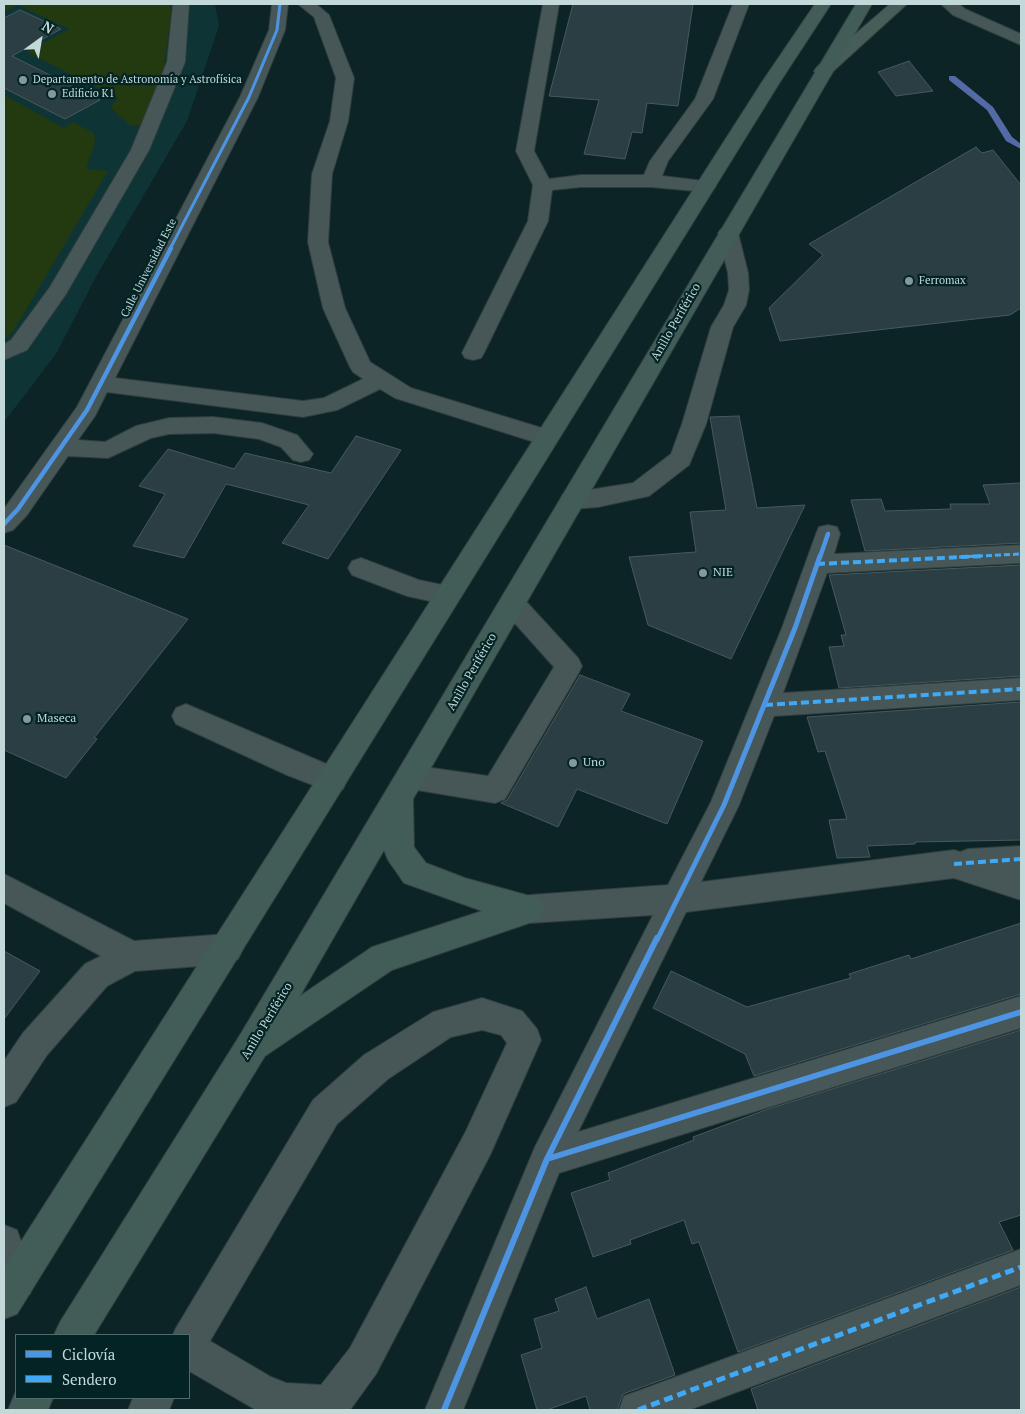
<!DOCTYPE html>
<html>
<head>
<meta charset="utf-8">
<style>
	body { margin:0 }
	#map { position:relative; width:1025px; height:1414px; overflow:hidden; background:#0c2426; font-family:"PT Serif",serif }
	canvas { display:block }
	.frame { position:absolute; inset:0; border:5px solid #c3d8d9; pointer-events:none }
	.legend { position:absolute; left:15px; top:1334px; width:175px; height:65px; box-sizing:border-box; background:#032324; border:1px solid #506b6c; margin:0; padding:6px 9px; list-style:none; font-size:15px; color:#c3d8d9 }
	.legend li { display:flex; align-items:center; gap:10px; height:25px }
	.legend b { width:25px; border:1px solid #506b6c }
	.north { position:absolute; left:15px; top:15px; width:50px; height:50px; -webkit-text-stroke:4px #032324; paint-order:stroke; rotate:32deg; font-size:14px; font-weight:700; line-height:20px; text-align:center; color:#c3d8d9 }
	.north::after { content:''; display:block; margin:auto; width:18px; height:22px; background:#c3d8d9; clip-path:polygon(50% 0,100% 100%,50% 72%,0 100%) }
</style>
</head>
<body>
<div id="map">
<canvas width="1025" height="1414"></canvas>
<div class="frame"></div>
<ul class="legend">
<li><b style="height:6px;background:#4d94e3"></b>Ciclovía</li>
<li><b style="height:6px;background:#3fa9f5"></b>Sendero</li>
</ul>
<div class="north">N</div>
</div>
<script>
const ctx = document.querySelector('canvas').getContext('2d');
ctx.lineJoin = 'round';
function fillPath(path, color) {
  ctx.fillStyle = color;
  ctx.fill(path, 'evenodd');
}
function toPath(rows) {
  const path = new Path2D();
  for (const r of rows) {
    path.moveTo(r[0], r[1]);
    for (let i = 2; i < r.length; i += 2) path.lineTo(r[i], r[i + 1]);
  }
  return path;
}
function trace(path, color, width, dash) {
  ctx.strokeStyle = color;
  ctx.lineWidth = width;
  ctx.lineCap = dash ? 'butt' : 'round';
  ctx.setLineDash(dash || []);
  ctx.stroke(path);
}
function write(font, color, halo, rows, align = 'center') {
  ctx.font = font + ' "PT Serif",serif';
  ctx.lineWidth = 4.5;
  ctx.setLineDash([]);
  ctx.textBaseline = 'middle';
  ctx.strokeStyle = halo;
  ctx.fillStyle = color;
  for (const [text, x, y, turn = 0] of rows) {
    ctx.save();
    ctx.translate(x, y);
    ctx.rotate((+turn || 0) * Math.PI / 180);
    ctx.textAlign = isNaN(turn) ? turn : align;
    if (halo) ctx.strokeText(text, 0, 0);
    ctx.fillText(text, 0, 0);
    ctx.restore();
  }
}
const built = toPath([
	[4,4,215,4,219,26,187,121,97,275,56,354,4,422]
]);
const green = toPath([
	[4,4,170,4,171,16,163,74,143,125,130,125,110,107,118,99,117,98,27,52,69,29,18,5,4,12],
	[4,95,64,128,73,122,94,133,95,143,86,169,108,171,14,330,4,339]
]);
const stream = toPath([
	[949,76,955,76,993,107,1012,137,1021,144,1021,149,1006,141,987,110,949,80,949,76]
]);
const building = toPath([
	[573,4,693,4,678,106,647,103,642,133,632,132,625,159,584,154,599,100,549,96,573,4],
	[20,10,61,29,12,56,100,100,65,119,4,88,4,18,20,10],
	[909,61,933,91,896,96,878,72,909,61],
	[976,147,982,153,993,150,1021,185,1021,308,1010,315,780,341,769,308,823,255,809,244,976,147],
	[739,416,757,508,805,505,731,659,648,625,629,557,696,552,690,512,726,510,710,417,739,416],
	[356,436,401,450,328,559,282,543,309,505,226,484,184,558,133,546,165,494,139,486,168,449,234,469,245,453,331,473,356,436],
	[1021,483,1021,543,865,551,851,500,881,499,885,511,951,509,950,504,990,504,983,485,1021,483],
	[4,545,188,619,94,738,97,739,66,778,4,750,4,545],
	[1021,565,1021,676,839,688,829,647,844,646,841,635,846,635,829,575,1021,565],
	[580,675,630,694,621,711,703,741,667,824,577,789,558,827,501,803,507,800,580,675],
	[1021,702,1021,840,915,842,915,844,867,846,870,857,837,858,829,820,847,819,825,751,818,752,807,717,1021,702],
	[1021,923,1021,994,754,1076,745,1054,653,1008,671,971,747,1007,851,978,849,974,909,955,911,959,1021,923],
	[4,951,40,971,4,1019,4,951],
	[1021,1030,1021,1215,999,1222,1013,1250,738,1352,699,1242,692,1244,684,1220,630,1240,631,1244,593,1257,571,1193,610,1180,608,1173,694,1140,693,1137,768,1109,1021,1030],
	[586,1287,597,1319,649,1299,675,1375,623,1394,617,1410,590,1410,586,1396,547,1410,537,1410,521,1355,542,1348,534,1319,559,1311,555,1299,586,1287],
	[1021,1287,1021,1410,758,1410,751,1389,1021,1287]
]);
const minor = toPath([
	[173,4,189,4,185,62,149,150,66,294,27,350,4,360,4,344,11,340,50,287,131,150,167,62,173,4],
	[272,4,288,4,285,30,258,97,115,378,303,401,324,398,363,379,353,372,350,367,323,308,308,242,312,174,330,121,336,78,314,17,298,4,316,4,329,15,354,78,348,121,332,174,328,242,345,308,370,362,411,388,555,432,559,438,555,444,547,446,395,398,380,389,337,410,303,417,107,392,95,416,78,440,105,442,136,426,169,418,213,417,262,423,297,435,313,454,309,460,301,462,293,460,281,447,259,439,213,433,169,434,151,438,108,458,68,456,27,515,13,530,4,533,4,509,77,407,240,97,269,30,272,4],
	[543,4,559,4,534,151,549,179,581,175,644,175,650,161,695,99,733,4,749,4,713,99,668,161,662,176,713,182,716,186,713,190,706,192,651,187,581,187,552,190,548,221,484,353,481,358,473,360,465,358,462,353,528,221,533,185,516,151,543,4],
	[941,4,959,4,965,9,1021,34,1021,45,953,15,941,4],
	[728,227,735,229,738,233,748,273,749,290,746,305,733,327,706,424,689,465,649,496,598,507,572,509,563,506,560,500,563,494,633,483,671,454,682,424,711,327,724,305,729,290,728,273,718,233,721,229,728,227],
	[828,525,837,527,840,534,834,554,1021,545,1021,563,827,573,783,693,1021,678,1021,700,774,716,739,805,701,882,954,850,960,852,968,849,1021,846,1021,900,954,878,686,912,578,1132,1021,996,1021,1028,559,1173,463,1410,425,1410,535,1147,653,915,530,923,519,919,515,909,519,899,530,895,668,885,711,802,782,628,816,534,819,527,828,525],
	[361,558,419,580,457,588,461,595,457,602,448,605,407,596,352,575,348,568,352,561,361,558],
	[512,593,521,596,578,658,582,666,578,674,505,799,495,803,411,789,401,786,397,777,401,768,411,765,488,776,554,667,503,610,499,603,503,596,512,593],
	[186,704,343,771,347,780,343,789,333,792,323,789,287,775,176,724,172,716,176,708,186,704],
	[4,874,134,941,227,934,238,939,243,949,238,959,227,964,135,971,107,986,47,1055,16,1102,4,1107,4,1061,23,1033,85,964,101,956,4,903,4,874],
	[482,998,522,1011,537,1029,541,1040,490,1155,376,1374,350,1410,256,1410,189,1371,189,1335,173,1335,176,1328,313,1100,364,1055,433,1012,482,998],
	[482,1030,501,1035,507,1043,466,1131,350,1348,321,1385,286,1383,271,1377,210,1341,337,1124,388,1079,451,1037,482,1030],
	[4,1225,17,1230,35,1281,30,1294,17,1299,4,1293,4,1225],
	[1021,1249,1021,1285,689,1410,619,1410,624,1396,638,1391,1021,1249],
	[133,1398,174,1398,169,1410,128,1410,133,1398]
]);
const major = toPath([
	[890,4,907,4,829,75,823,76,817,75,814,71,817,67,890,4]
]);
const highway = toPath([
	[815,4,831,4,780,82,17,1314,4,1319,4,1268,762,82,815,4],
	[856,4,872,4,413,799,414,847,426,863,465,878,541,899,545,909,541,919,392,970,265,1056,94,1335,54,1335,60,1322,240,1035,856,4],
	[384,850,388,860,404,883,482,911,372,947,300,996,384,850],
	[16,1391,16,1398,53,1398,48,1410,8,1410,16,1391]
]);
const quietFar2 = toPath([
	[959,557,1021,554]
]);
const quietFar1 = toPath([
	[817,564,984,556],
	[765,705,1021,689],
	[954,864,1021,859]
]);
const quiet = toPath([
	[638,1410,1021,1267]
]);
const cyclewayFar3 = toPath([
	[170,249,249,97,277,30,280,4]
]);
const cyclewayFar2 = toPath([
	[4,524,18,509,87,410,171,248],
	[820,557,828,534]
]);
const cyclewayFar1 = toPath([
	[657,940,724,805,795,628,820,556]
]);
const cycleway = toPath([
	[547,1159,1021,1012],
	[444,1410,547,1159,657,938]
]);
const markers = [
	[23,80,5,"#83999a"],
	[52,94,5,"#83999a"],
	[909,281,5,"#83999a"],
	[703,573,5,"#83999a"],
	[27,719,5,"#83999a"],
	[573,763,5,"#83999a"]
];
const farPoinames = [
	["Departamento de Astronomía y Astrofísica",33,80],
	["Edificio K1",62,94],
	["Ferromax",919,281]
];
const farStreetnames = [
	["Calle Universidad Este",149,268,-63]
];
const streetNames = [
	["Anillo Periférico",676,322,-60],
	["Anillo Periférico",472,672,-60],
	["Anillo Periférico",267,1021,-59]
];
const poiNames = [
	["NIE",713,573],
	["Maseca",37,719],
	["Uno",583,763]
];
fillPath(built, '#0e3436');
fillPath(green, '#23390f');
fillPath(stream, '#546aa7');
fillPath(building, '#2a3e43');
trace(building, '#48595e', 1);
trace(minor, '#2f3e3f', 2);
trace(major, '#2f3e3f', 2);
trace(highway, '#2f3e3f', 2);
fillPath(minor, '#475657');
fillPath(major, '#475d5a');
fillPath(highway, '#425c58');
trace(quietFar2, '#3fa9f5', 3, [6, 3]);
trace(quietFar1, '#3fa9f5', 4, [8, 4]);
trace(quiet, '#3fa9f5', 5, [9, 5]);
trace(cyclewayFar3, '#4d94e3', 3);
trace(cyclewayFar2, '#4d94e3', 4.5);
trace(cyclewayFar1, '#4d94e3', 5);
trace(cycleway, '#4d94e3', 6);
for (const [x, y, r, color] of markers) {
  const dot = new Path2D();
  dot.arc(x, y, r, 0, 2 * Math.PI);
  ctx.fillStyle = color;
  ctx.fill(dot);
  trace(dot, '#032324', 2);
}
write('11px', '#c3d8d9', '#032324', farPoinames, 'left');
write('11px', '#c3d8d9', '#032324', farStreetnames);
write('12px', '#c3d8d9', '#032324', streetNames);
write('12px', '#c3d8d9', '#032324', poiNames, 'left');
</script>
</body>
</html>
